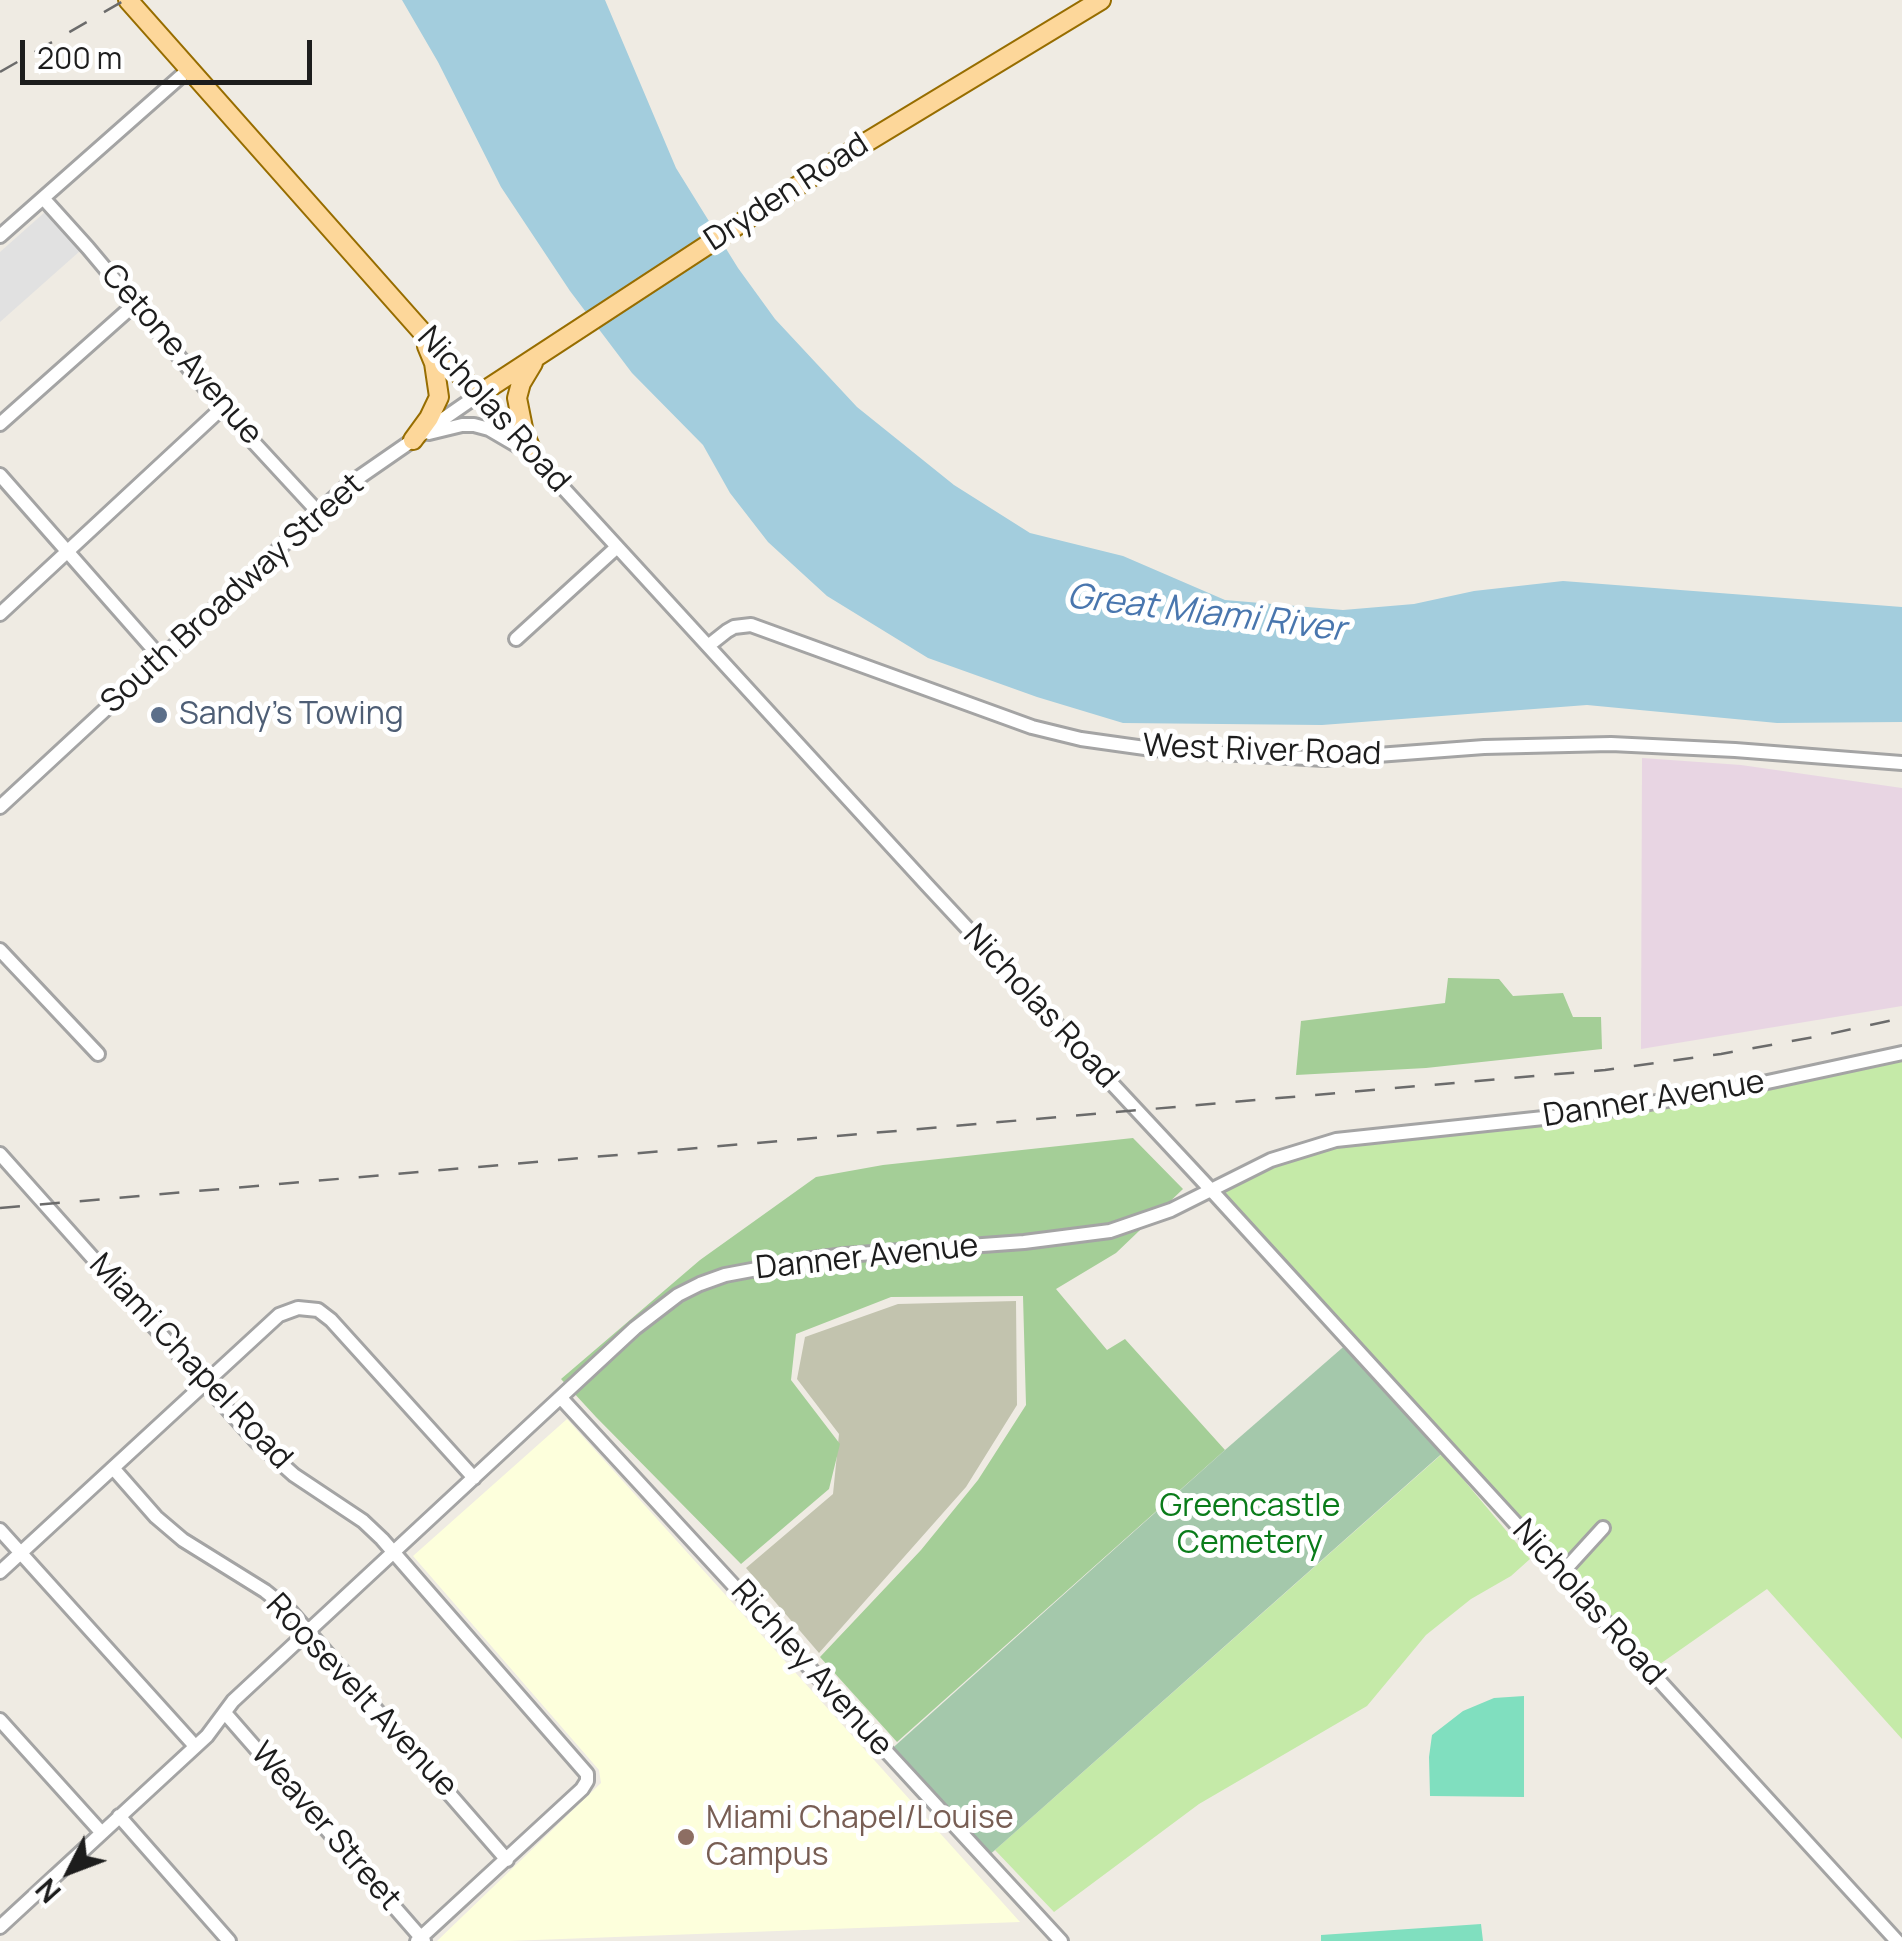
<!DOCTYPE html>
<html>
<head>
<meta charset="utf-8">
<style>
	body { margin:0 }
	#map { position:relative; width:1902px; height:1941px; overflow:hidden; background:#efebe3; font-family:Manrope,sans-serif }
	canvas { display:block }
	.north { position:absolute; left:20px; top:1821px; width:100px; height:100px; -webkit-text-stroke:8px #fff; paint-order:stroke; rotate:228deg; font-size:28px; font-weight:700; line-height:40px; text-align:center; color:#1d1d1d }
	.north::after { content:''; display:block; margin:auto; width:35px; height:45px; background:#1d1d1d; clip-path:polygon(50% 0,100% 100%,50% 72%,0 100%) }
	.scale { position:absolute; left:20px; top:40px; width:292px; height:45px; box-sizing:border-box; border:5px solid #1d1d1d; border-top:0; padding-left:12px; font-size:30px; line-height:35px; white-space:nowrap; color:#1d1d1d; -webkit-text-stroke:8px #fff; paint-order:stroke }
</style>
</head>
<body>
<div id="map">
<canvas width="1902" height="1941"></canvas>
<div class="north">N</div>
<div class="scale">200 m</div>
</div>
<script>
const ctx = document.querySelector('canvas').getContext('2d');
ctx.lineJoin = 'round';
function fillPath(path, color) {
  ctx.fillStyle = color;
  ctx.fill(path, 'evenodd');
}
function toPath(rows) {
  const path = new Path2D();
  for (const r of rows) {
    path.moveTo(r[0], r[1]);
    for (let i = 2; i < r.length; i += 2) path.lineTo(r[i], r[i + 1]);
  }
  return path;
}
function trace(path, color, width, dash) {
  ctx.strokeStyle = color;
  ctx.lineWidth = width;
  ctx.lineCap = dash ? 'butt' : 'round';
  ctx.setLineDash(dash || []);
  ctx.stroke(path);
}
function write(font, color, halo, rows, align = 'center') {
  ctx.font = font + ' Manrope,sans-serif';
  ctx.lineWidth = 10;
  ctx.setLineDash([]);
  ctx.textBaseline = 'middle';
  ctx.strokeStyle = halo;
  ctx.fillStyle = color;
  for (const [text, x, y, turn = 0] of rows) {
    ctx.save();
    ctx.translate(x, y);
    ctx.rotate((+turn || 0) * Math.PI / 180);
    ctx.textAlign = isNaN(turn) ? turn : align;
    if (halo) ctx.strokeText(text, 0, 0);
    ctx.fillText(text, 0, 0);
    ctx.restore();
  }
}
const industrial = toPath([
	[1642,758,1741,765,1902,788,1902,1006,1641,1049]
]);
const education = toPath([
	[567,1419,1020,1922,508,1941,437,1941,601,1783,599,1770,413,1556]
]);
const construction = toPath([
	[1016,1301,1017,1405,966,1487,819,1653,746,1568,833,1494,839,1434,797,1379,805,1337,898,1304]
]);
const grass = toPath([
	[1902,1053,1902,1739,1767,1589,1650,1671,1212,1191,1295,1151,1553,1117],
	[1442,1454,1530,1559,1511,1576,1471,1599,1426,1635,1367,1706,1199,1804,1054,1912,995,1850]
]);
const forest = toPath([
	[1448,978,1499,979,1513,996,1563,993,1573,1017,1601,1017,1602,1049,1426,1068,1296,1075,1301,1021,1445,1003],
	[1133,1138,1183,1189,1116,1253,1056,1289,1107,1350,1125,1339,1225,1450,897,1742,820,1657,921,1550,978,1480,1026,1405,1023,1296,891,1297,796,1334,791,1380,840,1444,829,1489,741,1564,596,1417,561,1379,700,1260,816,1177,883,1165]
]);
const cemetery = toPath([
	[1349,1342,1447,1449,986,1858,887,1753,1225,1450]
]);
const pitch = toPath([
	[1524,1696,1524,1797,1430,1796,1429,1757,1432,1735,1463,1711,1494,1698],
	[1481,1924,1483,1941,1321,1941,1321,1935]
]);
const parking = toPath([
	[45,212,80,251,0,322,0,252]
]);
const water = toPath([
	[402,0,605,0,676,168,738,268,775,319,857,407,954,485,1030,533,1123,556,1225,600,1343,610,1414,604,1474,591,1563,581,1902,607,1902,722,1777,723,1587,705,1322,725,1123,723,1037,697,928,658,827,596,768,542,730,493,703,445,632,373,570,291,501,187,438,62]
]);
const minor = toPath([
	[43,198,88,248,222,408,318,512],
	[0,236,188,70],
	[0,424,135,304],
	[429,433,462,425,474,425,489,429,518,446],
	[0,475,161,658],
	[0,614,222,408],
	[516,639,617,547],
	[708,646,727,631,734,627,751,625,1032,727,1081,739,1152,749,1324,759,1484,747,1611,744,1735,750,1902,763],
	[0,807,348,485,478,395,927,885,1212,1191,1897,1941],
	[0,950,98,1054],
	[0,1154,256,1441,294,1475,363,1521,382,1539,587,1774,587,1781,582,1789,417,1941],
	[561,1398,1061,1941],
	[113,1468,156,1517,183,1540,265,1591,291,1612,507,1860],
	[0,1530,195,1746],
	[0,1572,279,1315,298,1308,318,1310,331,1320,474,1478],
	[1561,1574,1603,1528],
	[225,1713,424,1941],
	[0,1720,101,1832],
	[119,1816,229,1941],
	[0,1927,207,1736,233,1701,635,1328,678,1295,700,1284,725,1275,805,1260,845,1255,1024,1242,1110,1231,1171,1210,1271,1160,1336,1140,1553,1117,1621,1108,1749,1086,1902,1053]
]);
const major = toPath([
	[128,0,478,395,842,157,1101,0],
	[533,363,521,383,517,398,524,433,534,456],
	[413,440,429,418,439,397,434,363,427,346]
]);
const rail = toPath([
	[0,72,125,0],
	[0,1208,1605,1070,1721,1054,1825,1035,1902,1018]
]);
const markers = [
	[159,715,10,"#5c6f8a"],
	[686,1837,10,"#8d6e63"]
];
const streetNames = [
	["Dryden Road",787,193,-33],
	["Cetone Avenue",181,355,49],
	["Nicholas Road",493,410,48],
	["South Broadway Street",233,594,-42],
	["West River Road",1262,751,2],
	["Nicholas Road",1040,1007,47],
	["Danner Avenue",1654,1100,-9],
	["Danner Avenue",867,1258,-6],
	["Miami Chapel Road",190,1362,47],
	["Nicholas Road",1588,1603,48],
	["Richley Avenue",811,1669,48],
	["Roosevelt Avenue",361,1696,47],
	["Weaver Street",325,1827,49]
];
const serviceNames = [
	["Sandy’s Towing",179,715]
];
const parkNames = [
	["Greencastle",1250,1507],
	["Cemetery",1250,1544]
];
const educationNames = [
	["Miami Chapel/Louise",706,1819],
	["Campus",706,1856]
];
const waterNames = [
	["Great Miami River",1206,614,7]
];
fillPath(industrial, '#e8d5e3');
fillPath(education, '#fdffdc');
fillPath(construction, '#c2c3ae');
fillPath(grass, '#c5eaa8');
fillPath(forest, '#a4ce97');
fillPath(cemetery, '#a4c8ab');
fillPath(pitch, '#80dfbf');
fillPath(parking, '#e1e1e1');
fillPath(water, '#a3cddd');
trace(minor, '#a4a4a4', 18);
trace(major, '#976d00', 22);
trace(minor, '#fff', 12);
trace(major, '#fdd79a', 18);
trace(rail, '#6b6b6b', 2.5, [20, 20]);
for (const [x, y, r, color] of markers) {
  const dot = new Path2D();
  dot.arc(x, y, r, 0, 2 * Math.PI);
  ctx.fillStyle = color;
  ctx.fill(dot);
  trace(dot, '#fff', 4);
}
write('32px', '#1d1d1d', '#fff', streetNames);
write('32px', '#4e5e75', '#fff', serviceNames, 'left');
write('32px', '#0a7c1a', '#fff', parkNames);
write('32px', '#785e54', '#fff', educationNames, 'left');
write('italic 35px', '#4976ae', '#fff', waterNames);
</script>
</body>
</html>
